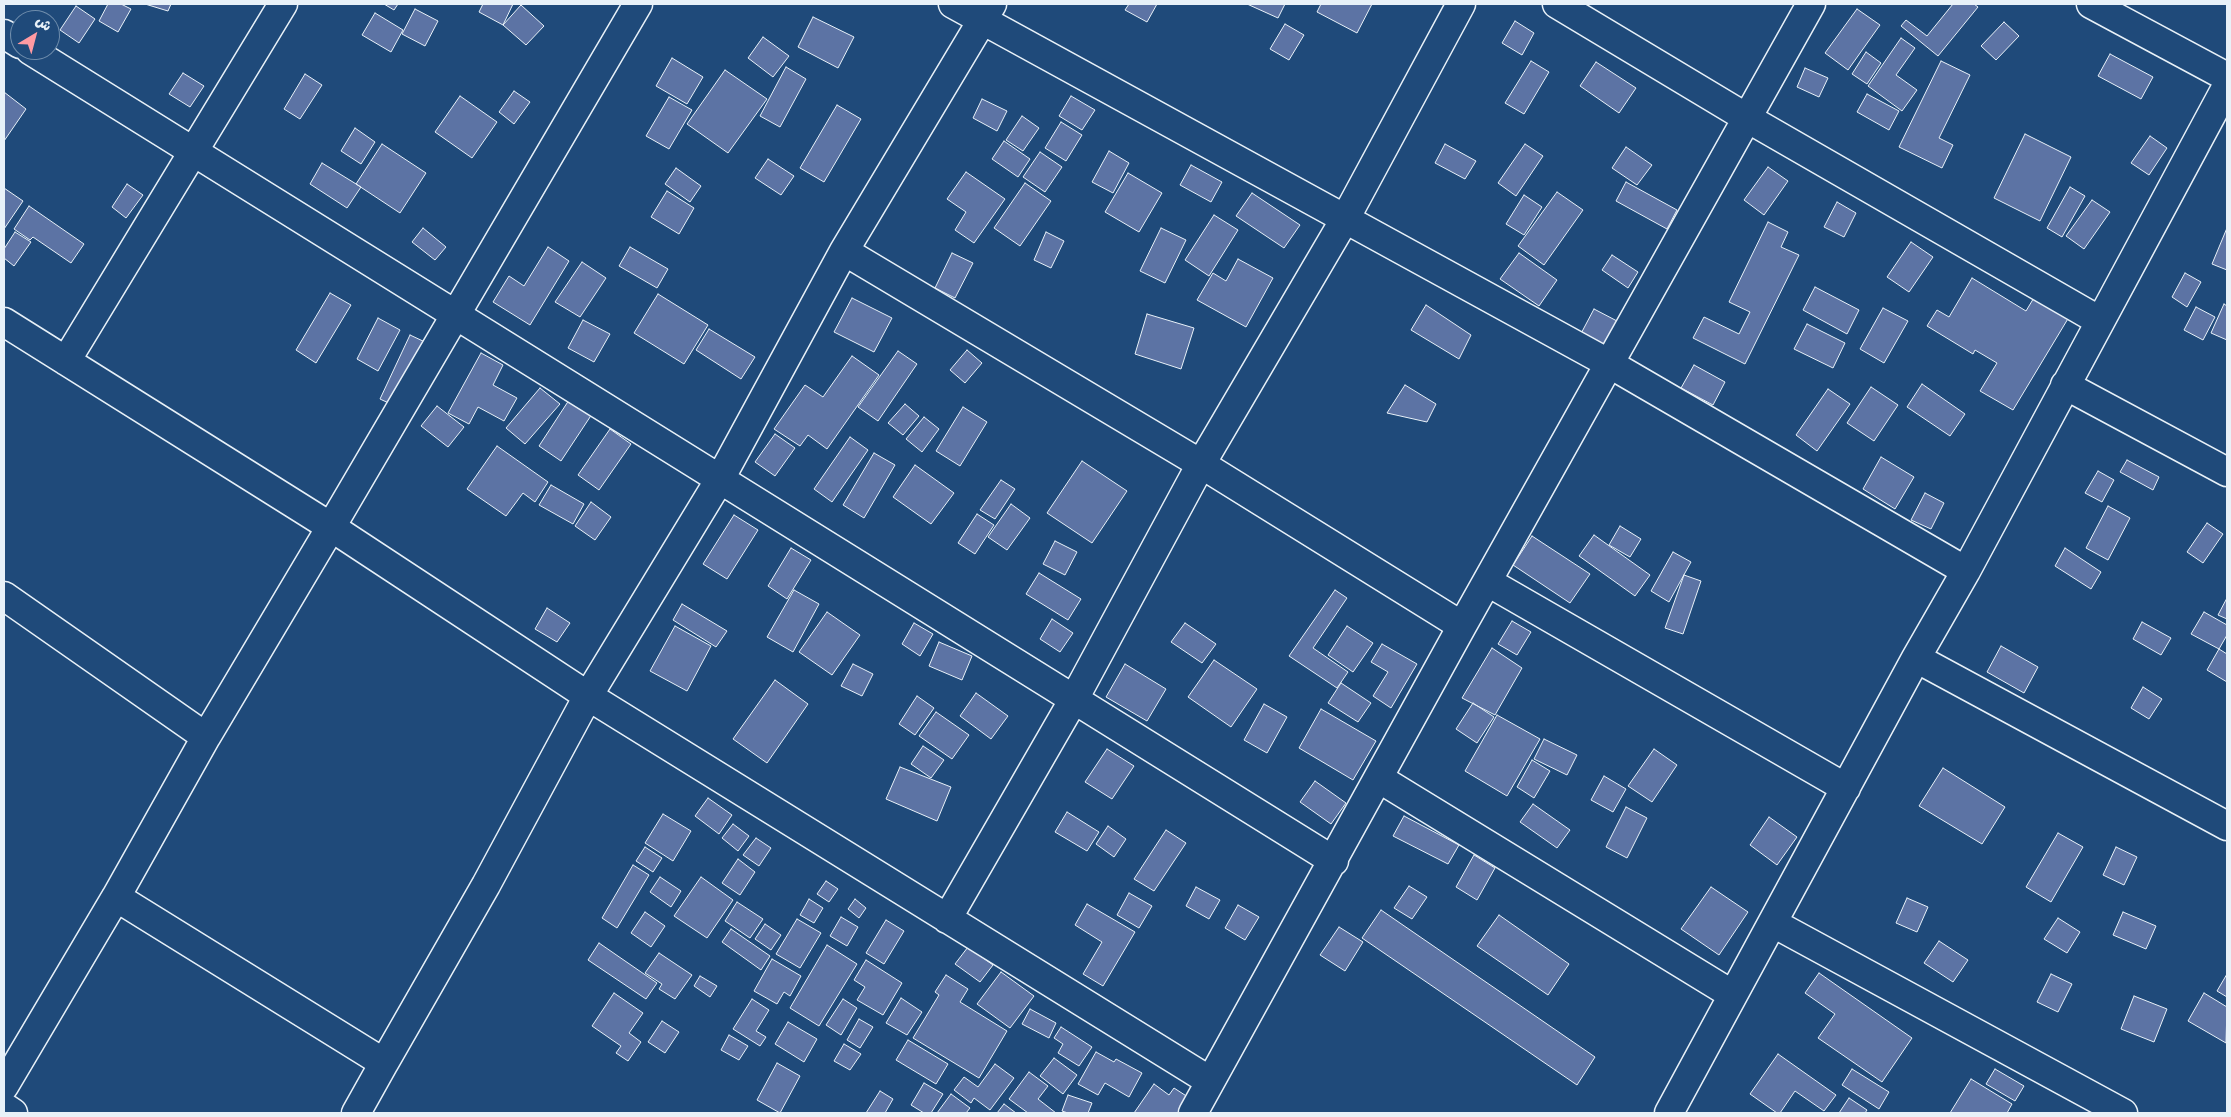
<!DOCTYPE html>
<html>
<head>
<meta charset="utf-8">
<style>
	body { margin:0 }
	#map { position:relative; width:2231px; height:1117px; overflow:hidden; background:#1f4a7a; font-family:"Comic Neue","Playpen Sans Arabic",sans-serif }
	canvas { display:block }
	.frame { position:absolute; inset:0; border:5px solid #e8f1f8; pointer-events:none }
	.north { position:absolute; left:10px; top:10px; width:50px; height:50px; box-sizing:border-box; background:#1f4a7a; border:1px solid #6f8dac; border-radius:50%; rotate:37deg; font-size:14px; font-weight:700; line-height:20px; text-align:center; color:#e8f1f8 }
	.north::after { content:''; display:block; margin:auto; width:18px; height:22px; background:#ff9aa2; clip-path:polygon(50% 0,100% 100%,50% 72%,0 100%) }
</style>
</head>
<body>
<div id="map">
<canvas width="2231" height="1117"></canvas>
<div class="frame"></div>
<div class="north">ش</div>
</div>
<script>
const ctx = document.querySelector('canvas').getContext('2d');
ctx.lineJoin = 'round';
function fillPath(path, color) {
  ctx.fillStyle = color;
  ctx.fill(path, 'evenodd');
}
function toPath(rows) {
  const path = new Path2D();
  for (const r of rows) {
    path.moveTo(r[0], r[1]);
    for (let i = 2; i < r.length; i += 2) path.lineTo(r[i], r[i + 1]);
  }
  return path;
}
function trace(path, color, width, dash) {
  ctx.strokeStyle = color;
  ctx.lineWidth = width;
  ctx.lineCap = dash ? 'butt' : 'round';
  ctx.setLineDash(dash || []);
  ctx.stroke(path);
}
const building = toPath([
	[108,4,121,4,131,9,118,32,99,21,108,4],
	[145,4,171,4,168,11,145,4],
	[384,4,398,4,394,10,384,4],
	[483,4,513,4,503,25,479,12,483,4],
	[1129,4,1157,4,1147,22,1125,10,1129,4],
	[1247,4,1285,4,1278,18,1247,4],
	[1321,4,1372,4,1357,33,1317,12,1321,4],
	[1953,4,1974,4,1978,7,1938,56,1901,26,1906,20,1927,36,1953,4],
	[521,5,544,26,526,45,503,25,521,5],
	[76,6,95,19,79,43,60,30,76,6],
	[415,9,438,21,425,46,402,34,415,9],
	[1857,9,1880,25,1848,70,1825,53,1857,9],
	[375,13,403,30,391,52,362,35,375,13],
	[813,17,854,37,838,68,798,47,813,17],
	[1515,21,1534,33,1522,55,1502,43,1515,21],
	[2004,22,2019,36,1996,60,1981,46,2004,22],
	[1285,24,1304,35,1289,60,1270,49,1285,24],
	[763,37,789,56,773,77,748,58,763,37],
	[1901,38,1915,48,1896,75,1917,90,1902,111,1868,86,1901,38],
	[1866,52,1881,63,1867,84,1852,74,1866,52],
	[2110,54,2153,77,2141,99,2098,76,2110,54],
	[672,58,703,77,687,104,656,86,672,58],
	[1531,61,1549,72,1524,114,1505,103,1531,61],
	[1941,61,1970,75,1939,138,1953,145,1942,168,1899,147,1941,61],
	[1596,62,1636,88,1619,113,1580,86,1596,62],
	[786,67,806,79,780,127,760,116,786,67],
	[1805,68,1828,78,1819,97,1797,87,1805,68],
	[725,70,767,99,728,153,687,124,725,70],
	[183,73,204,86,190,107,169,94,183,73],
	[305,74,322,85,300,119,284,109,305,74],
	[514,91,530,102,514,124,499,112,514,91],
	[4,92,26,109,4,141,4,92],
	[1867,94,1899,111,1889,130,1857,112,1867,94],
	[460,96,497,122,472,158,435,132,460,96],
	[1071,96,1095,110,1082,130,1059,116,1071,96],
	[669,97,692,110,669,149,646,136,669,97],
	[982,99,1007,111,997,131,973,118,982,99],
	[837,105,861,119,824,182,800,168,837,105],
	[1022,116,1039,128,1023,151,1006,140,1022,116],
	[1061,122,1082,135,1066,161,1045,148,1061,122],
	[355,128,375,142,361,164,341,151,355,128],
	[2025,134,2071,157,2040,221,1994,198,2025,134],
	[2150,136,2167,148,2149,175,2131,163,2150,136],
	[1004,141,1030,159,1018,177,992,159,1004,141],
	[382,144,426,173,400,213,356,184,382,144],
	[1445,144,1476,161,1465,179,1435,163,1445,144],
	[1525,144,1543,156,1516,196,1498,183,1525,144],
	[1626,147,1652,165,1637,185,1612,168,1626,147],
	[1109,151,1129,163,1113,193,1092,182,1109,151],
	[1040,152,1062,167,1045,192,1023,177,1040,152],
	[768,159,794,176,781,195,755,178,768,159],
	[322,163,361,187,347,208,310,184,322,163],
	[1191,165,1222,182,1211,202,1180,185,1191,165],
	[1768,167,1788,181,1764,215,1744,200,1768,167],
	[676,168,701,186,690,202,665,184,676,168],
	[966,172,1005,199,974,243,955,230,966,212,947,199,966,172],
	[1128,173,1162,193,1139,232,1105,212,1128,173],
	[1626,182,1677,210,1667,229,1616,201,1626,182],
	[1025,183,1051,201,1020,246,994,228,1025,183],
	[127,184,143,195,126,218,112,207,127,184],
	[2070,187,2085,196,2062,237,2047,228,2070,187],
	[4,188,23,201,4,229,4,188],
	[667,191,694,208,679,234,651,217,667,191],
	[1557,192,1583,210,1544,265,1518,246,1557,192],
	[1252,193,1300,225,1284,248,1236,216,1252,193],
	[1524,195,1542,207,1524,235,1506,224,1524,195],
	[2092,200,2110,212,2084,249,2066,236,2092,200],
	[1837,202,1856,213,1844,237,1824,227,1837,202],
	[29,206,84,244,71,263,33,237,30,240,14,229,29,206],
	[1214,215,1238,230,1209,276,1185,260,1214,215],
	[1768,222,1788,232,1781,247,1799,255,1745,364,1693,338,1704,317,1739,334,1750,312,1729,302,1768,222],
	[423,228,446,247,435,260,412,242,423,228],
	[1161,228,1186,240,1165,283,1140,271,1161,228],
	[2227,228,2227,270,2212,264,2227,228],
	[15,232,31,242,14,266,4,258,4,249,15,232],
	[1046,232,1064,241,1051,268,1034,260,1046,232],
	[1911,242,1933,257,1909,292,1887,277,1911,242],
	[548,247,569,261,530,325,493,302,509,276,524,286,548,247],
	[630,247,668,269,657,288,619,266,630,247],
	[952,253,973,263,955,298,935,288,952,253],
	[1519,253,1557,280,1539,306,1500,279,1519,253],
	[1612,255,1638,272,1628,288,1602,270,1612,255],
	[1238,259,1273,278,1246,327,1197,300,1213,273,1226,281,1238,259],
	[582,262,606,278,580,317,555,302,582,262],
	[2185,273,2201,282,2187,307,2172,297,2185,273],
	[1972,278,2026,311,2035,296,2069,317,2013,410,1980,391,1997,363,1975,350,1973,354,1927,326,1937,310,1949,317,1972,278],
	[1815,287,1859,310,1847,334,1803,310,1815,287],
	[330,293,351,305,316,363,296,350,330,293],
	[658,294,708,325,684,364,634,333,658,294],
	[852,298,892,318,874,352,834,332,852,298],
	[2224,304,2227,306,2227,340,2211,333,2224,304],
	[1426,305,1471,335,1459,359,1411,330,1426,305],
	[2196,307,2215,317,2203,340,2184,330,2196,307],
	[1883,308,1908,321,1884,363,1860,349,1883,308],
	[1594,309,1617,321,1600,355,1576,343,1594,309],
	[1147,314,1194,328,1181,369,1135,354,1147,314],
	[378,318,400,330,378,371,357,359,378,318],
	[583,320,610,334,594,362,568,348,583,320],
	[1807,324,1845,343,1833,368,1794,349,1807,324],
	[709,329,755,357,741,379,696,350,709,329],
	[410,335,425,342,395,406,380,399,410,335],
	[967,350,982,363,965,383,950,370,967,350],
	[898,351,917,364,878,421,858,407,898,351],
	[481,353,503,365,493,385,517,398,504,421,478,407,469,424,448,413,481,353],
	[852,356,879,375,827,449,808,435,800,446,774,429,805,385,823,397,852,356],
	[1694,365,1725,382,1713,405,1681,388,1694,365],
	[1922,384,1965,414,1950,436,1907,407,1922,384],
	[1405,385,1436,404,1427,422,1387,413,1405,385],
	[1871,387,1898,405,1874,441,1847,423,1871,387],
	[540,388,560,404,525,444,506,428,540,388],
	[1828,389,1850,404,1817,451,1796,435,1828,389],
	[571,397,594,411,561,461,539,446,571,397],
	[905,404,919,416,903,435,888,423,905,404],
	[437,406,464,427,448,447,421,426,437,406],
	[963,407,987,422,960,466,936,451,963,407],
	[924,417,939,429,922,452,906,439,924,417],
	[610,429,631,444,599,490,578,475,610,429],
	[775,434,795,448,775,476,755,462,775,434],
	[850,437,868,450,832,502,814,489,850,437],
	[497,446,548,482,535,502,523,493,506,516,467,489,497,446],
	[874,453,895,465,864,518,843,505,874,453],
	[1881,457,1914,477,1895,509,1863,489,1881,457],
	[2127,460,2159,477,2153,490,2120,472,2127,460],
	[1082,461,1127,491,1092,543,1047,513,1082,461],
	[915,465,954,493,931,524,893,497,915,465],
	[2098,471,2114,480,2102,502,2085,493,2098,471],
	[1001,480,1015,489,995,519,980,510,1001,480],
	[551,485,584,504,573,524,539,505,551,485],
	[1925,493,1944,503,1931,529,1911,520,1925,493],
	[591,502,611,517,595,540,575,526,591,502],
	[1011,504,1030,518,1007,550,988,537,1011,504],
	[2108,506,2130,518,2108,560,2086,548,2108,506],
	[977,514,994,525,975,554,958,543,977,514],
	[734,515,758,530,727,579,703,564,734,515],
	[2207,523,2223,534,2203,563,2187,552,2207,523],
	[1620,526,1641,539,1630,557,1609,545,1620,526],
	[1594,535,1650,575,1635,596,1579,556,1594,535],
	[1532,536,1590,574,1570,603,1513,565,1532,536],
	[1055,541,1077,552,1065,575,1043,564,1055,541],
	[791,548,811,560,787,599,768,586,791,548],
	[2065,548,2101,572,2091,589,2055,566,2065,548],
	[1673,552,1691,562,1669,602,1651,591,1673,552],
	[1039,573,1081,599,1068,620,1026,594,1039,573],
	[1684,575,1701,581,1683,634,1665,628,1684,575],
	[794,590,819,604,793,652,767,637,794,590],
	[1335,590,1347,598,1313,648,1348,672,1337,688,1289,656,1335,590],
	[2227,598,2227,619,2218,615,2227,598],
	[682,604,727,631,716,647,673,620,682,604],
	[547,608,570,623,557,642,535,629,547,608],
	[827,612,860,635,832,675,799,652,827,612],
	[2204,612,2227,625,2227,635,2219,649,2191,634,2204,612],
	[1052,619,1073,633,1060,652,1040,639,1052,619],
	[1512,621,1531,632,1517,655,1498,644,1512,621],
	[2142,622,2171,638,2161,655,2133,639,2142,622],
	[914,623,933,634,920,656,902,644,914,623],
	[1185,623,1216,644,1202,663,1171,642,1185,623],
	[675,626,711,646,687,691,650,671,675,626],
	[1347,626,1373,643,1353,672,1328,655,1347,626],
	[939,642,972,656,962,680,929,666,939,642],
	[1382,644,1417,664,1391,708,1373,696,1388,672,1371,662,1382,644],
	[2001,646,2038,667,2024,693,1987,672,2001,646],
	[1492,648,1522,668,1495,715,1462,698,1492,648],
	[2219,649,2227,654,2227,682,2207,670,2219,649],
	[1214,660,1257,689,1231,727,1188,697,1214,660],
	[853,664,873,674,862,696,841,686,853,664],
	[1125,664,1166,689,1147,721,1106,697,1125,664],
	[775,680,808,704,767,763,733,739,775,680],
	[1341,683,1371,703,1358,722,1328,703,1341,683],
	[2143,687,2162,699,2149,719,2131,708,2143,687],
	[976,693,1008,716,991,739,960,716,976,693],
	[917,696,934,708,915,735,899,724,917,696],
	[1473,703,1494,717,1477,743,1456,729,1473,703],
	[1264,704,1287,717,1267,753,1244,740,1264,704],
	[1321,709,1376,741,1353,780,1299,748,1321,709],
	[936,712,969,735,952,759,919,736,936,712],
	[1497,715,1540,739,1507,796,1465,771,1497,715],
	[1544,739,1577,755,1567,775,1534,759,1544,739],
	[923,746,944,760,931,778,911,764,923,746],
	[1107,749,1134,766,1112,799,1085,782,1107,749],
	[1654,749,1677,765,1652,802,1628,786,1654,749],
	[1532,760,1550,771,1534,798,1517,787,1532,760],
	[900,767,951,787,937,821,886,799,900,767],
	[1943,768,2005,807,1982,844,1919,806,1943,768],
	[1604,776,1626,789,1613,812,1591,800,1604,776],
	[1315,781,1346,803,1331,824,1300,802,1315,781],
	[708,798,732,815,719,834,695,816,708,798],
	[1533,804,1570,830,1557,848,1520,822,1533,804],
	[1626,807,1647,818,1627,858,1606,847,1626,807],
	[1067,812,1099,832,1087,851,1055,832,1067,812],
	[663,814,691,831,673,861,645,843,663,814],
	[1404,816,1459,845,1448,864,1393,836,1404,816],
	[1769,817,1797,837,1777,865,1750,845,1769,817],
	[733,824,749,836,738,851,722,838,733,824],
	[1108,826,1126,839,1114,857,1096,844,1108,826],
	[1166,830,1186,843,1154,891,1134,879,1166,830],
	[2058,833,2083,847,2051,902,2026,887,2058,833],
	[756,838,771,848,759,866,743,855,756,838],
	[645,847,662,858,653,872,636,861,645,847],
	[2116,847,2137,857,2124,885,2103,875,2116,847],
	[1474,855,1495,868,1477,900,1456,887,1474,855],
	[738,859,755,872,740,895,722,883,738,859],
	[633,865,649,875,617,928,602,918,633,865],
	[660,877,681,891,671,907,650,892,660,877],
	[701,877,733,900,707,938,674,916,701,877],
	[826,881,838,889,829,902,817,894,826,881],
	[1409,886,1427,897,1412,919,1394,908,1409,886],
	[1196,887,1220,900,1209,919,1186,906,1196,887],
	[1711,887,1748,912,1719,955,1681,929,1711,887],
	[1129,893,1152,906,1139,928,1117,915,1129,893],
	[1907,898,1928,907,1917,932,1896,923,1907,898],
	[809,899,823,908,814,923,800,915,809,899],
	[855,899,866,908,859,918,848,909,855,899],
	[737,902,763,919,750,938,725,921,737,902],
	[1087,904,1135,932,1103,986,1083,974,1102,942,1075,925,1087,904],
	[1238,905,1259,917,1245,940,1225,928,1238,905],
	[1381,910,1595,1057,1577,1085,1362,938,1381,910],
	[645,912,665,926,651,947,631,933,645,912],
	[2123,912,2156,926,2146,949,2113,935,2123,912],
	[1499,915,1569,964,1548,995,1477,946,1499,915],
	[841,917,858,927,847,946,830,936,841,917],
	[2058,918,2080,932,2067,953,2044,939,2058,918],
	[797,919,821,933,800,968,776,954,797,919],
	[886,920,904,931,884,964,866,953,886,920],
	[765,924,781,935,771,950,755,939,765,924],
	[1339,927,1363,942,1345,971,1320,955,1339,927],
	[731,929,770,956,761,970,722,942,731,929],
	[1939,941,1968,960,1953,982,1924,963,1939,941],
	[599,943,657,983,646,999,588,960,599,943],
	[827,945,857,964,819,1026,790,1008,827,945],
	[968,947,993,965,980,982,955,964,968,947],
	[659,953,692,975,675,999,659,989,662,984,645,973,659,953],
	[772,959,801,976,790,996,784,992,777,1004,754,991,772,959],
	[866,960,902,983,883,1015,857,1000,865,987,854,980,866,960],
	[1001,972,1034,996,1010,1028,977,1004,1001,972],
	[1819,973,1912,1038,1882,1082,1818,1038,1835,1014,1805,993,1819,973],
	[2051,974,2072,984,2058,1012,2037,1002,2051,974],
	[2227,974,2227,997,2217,991,2227,974],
	[946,975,968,989,960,1002,1007,1031,979,1078,913,1038,939,995,935,992,946,975],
	[700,976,717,986,710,997,694,986,700,976],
	[614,993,643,1013,629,1033,641,1042,628,1061,616,1053,621,1046,592,1026,614,993],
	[2204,993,2227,1007,2226,1043,2188,1021,2204,993],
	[2134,996,2167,1009,2154,1042,2121,1029,2134,996],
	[901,998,922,1012,907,1035,886,1023,901,998],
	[752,999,769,1010,756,1031,766,1037,760,1046,733,1029,752,999],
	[843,999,857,1008,841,1035,826,1025,843,999],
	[1030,1009,1056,1023,1049,1038,1022,1024,1030,1009],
	[859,1019,873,1027,860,1048,847,1040,859,1019],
	[662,1021,679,1032,665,1053,648,1042,662,1021],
	[788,1022,817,1039,804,1062,775,1044,788,1022],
	[1061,1027,1092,1047,1079,1066,1058,1053,1063,1044,1054,1038,1061,1027],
	[729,1035,748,1046,739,1060,721,1050,729,1035],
	[908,1040,948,1064,936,1084,896,1060,908,1040],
	[844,1044,861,1054,850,1070,834,1061,844,1044],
	[1096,1052,1114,1062,1116,1059,1142,1073,1129,1097,1105,1083,1098,1095,1078,1084,1096,1052],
	[1778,1054,1836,1095,1824,1111,1795,1091,1780,1113,1777,1113,1750,1094,1778,1054],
	[1054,1058,1077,1075,1063,1094,1040,1076,1054,1058],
	[777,1063,800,1076,780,1113,757,1100,777,1063],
	[995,1064,1014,1078,990,1110,974,1098,971,1103,954,1090,964,1077,978,1087,995,1064],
	[1852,1069,1889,1092,1879,1109,1842,1085,1852,1069],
	[1995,1069,2024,1086,2015,1101,1986,1084,1995,1069],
	[1029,1072,1048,1086,1038,1099,1056,1113,1028,1113,1009,1099,1029,1072],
	[1971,1079,2012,1104,2007,1113,1950,1113,1971,1079],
	[924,1083,943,1094,931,1113,924,1113,911,1105,924,1083],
	[1154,1084,1169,1095,1174,1088,1191,1099,1182,1113,1134,1113,1154,1084],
	[880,1091,893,1099,885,1113,866,1113,880,1091],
	[951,1094,970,1108,966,1113,937,1113,951,1094],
	[1068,1095,1092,1103,1088,1113,1068,1113,1062,1111,1068,1095],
	[1849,1098,1867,1110,1865,1113,1839,1113,1849,1098],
	[1004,1104,1016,1113,997,1113,1004,1104]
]);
const street = toPath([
	[953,4,1610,364,1966,571],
	[1557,4,1747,118,2100,321],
	[2091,4,2227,77],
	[4,34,20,44],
	[30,50,1334,861],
	[844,251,1201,464,1462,626],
	[4,322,331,527,588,696,1210,1081],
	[66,361,283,4],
	[2065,385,2227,472],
	[1488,582,1846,788],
	[4,596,206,737],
	[1916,658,2227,826],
	[1380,779,1733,995],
	[116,897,384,1063,356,1113],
	[947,919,1074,699,1201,464,1345,219,1461,4],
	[1773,923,2123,1113],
	[384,1063,486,885,588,696,720,479,844,251,992,4],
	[4,1086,116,897,206,737,331,527,638,4],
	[4,1107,13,1113],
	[1193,1113,1462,626,1811,4],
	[1669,1113,1916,658,1966,571,2227,86]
]);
fillPath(building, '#5c73a4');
trace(building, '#e8f1f8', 1);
trace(street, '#e8f1f8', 31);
trace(street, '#1f4a7a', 28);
</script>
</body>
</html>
